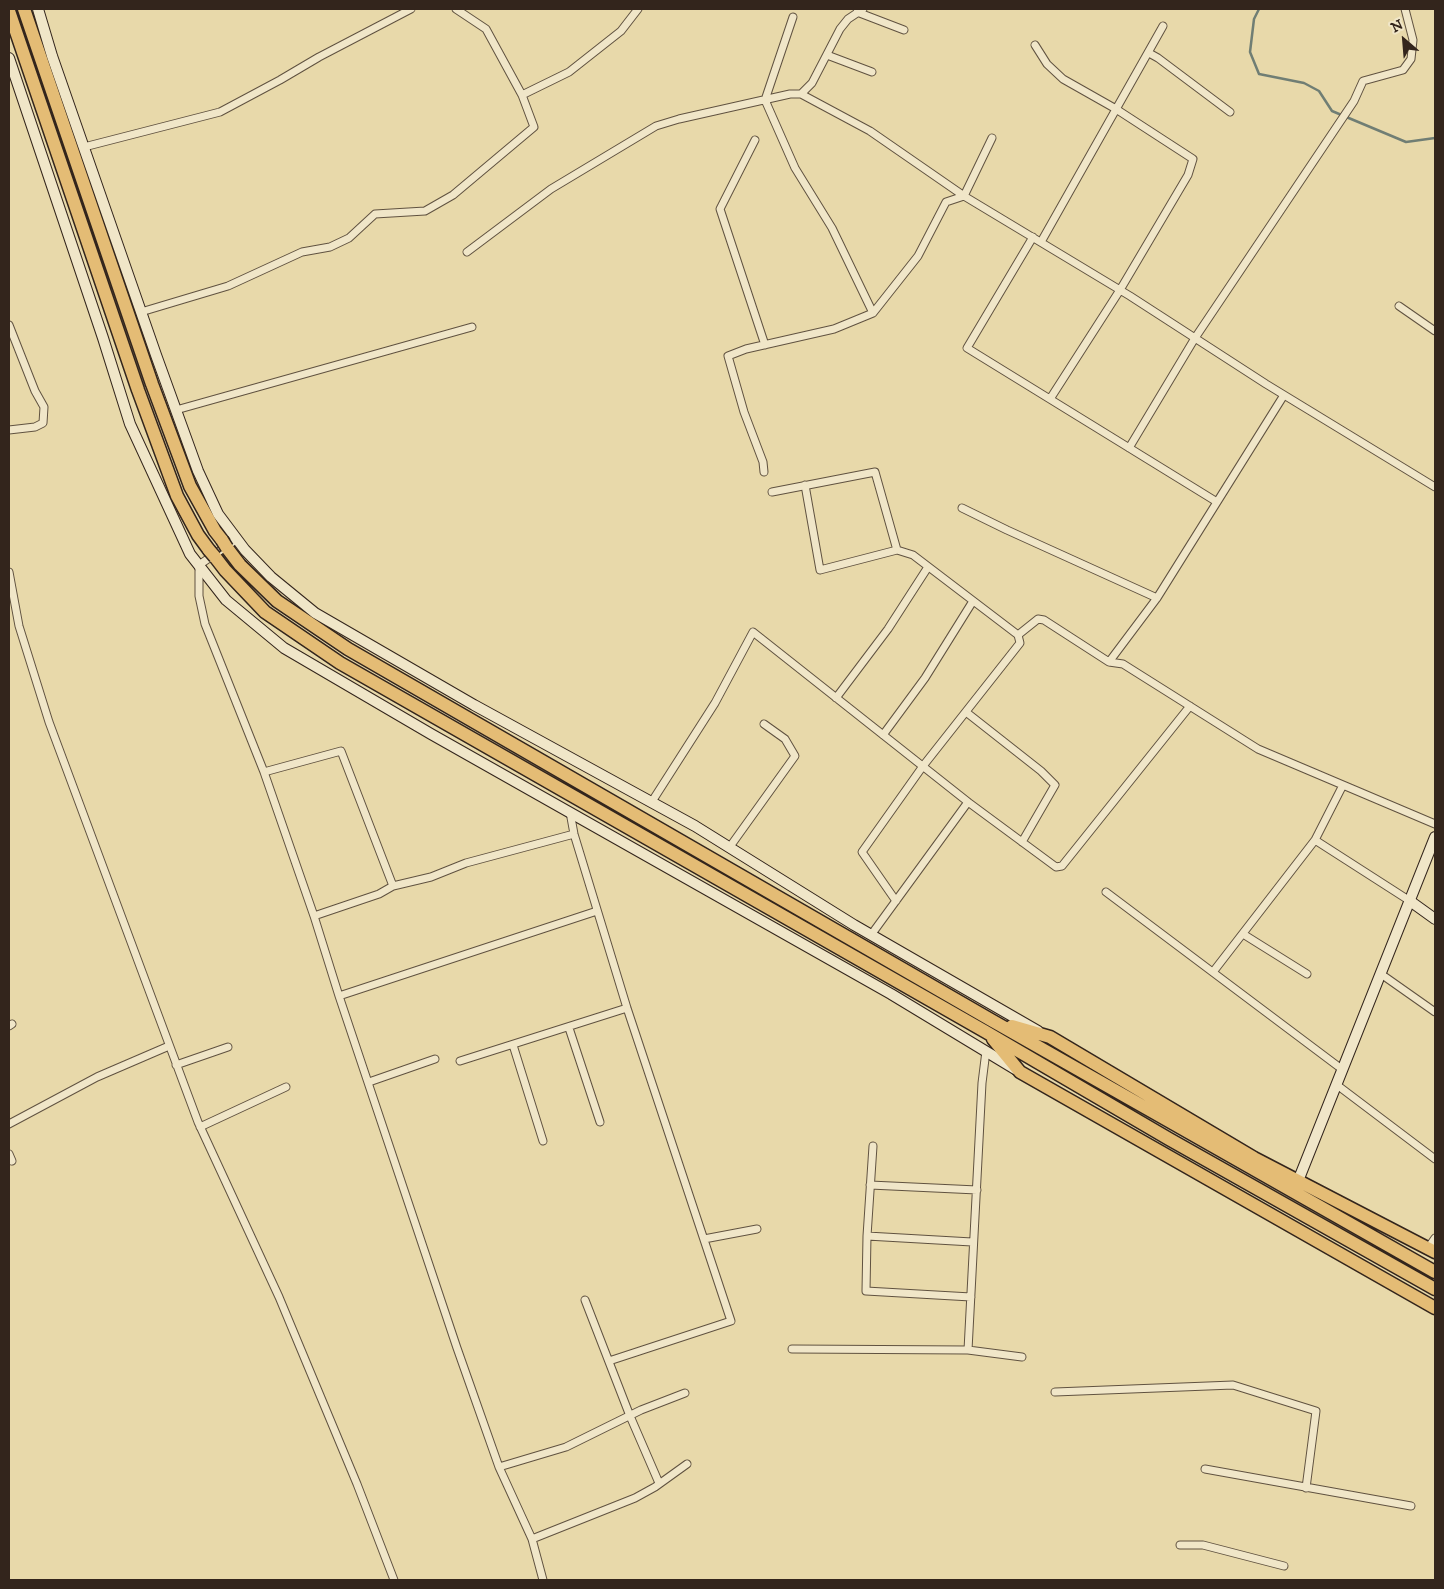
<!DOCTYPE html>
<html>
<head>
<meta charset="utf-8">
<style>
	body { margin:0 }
	#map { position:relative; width:1444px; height:1589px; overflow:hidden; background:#e8d9aa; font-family:"IM FELL DW Pica",serif }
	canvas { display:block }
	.frame { position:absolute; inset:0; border:10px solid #33251c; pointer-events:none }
	.north { position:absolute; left:1379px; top:15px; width:50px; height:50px; -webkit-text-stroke:4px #f0e6c8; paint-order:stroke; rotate:333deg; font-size:14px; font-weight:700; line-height:20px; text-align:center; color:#33251c }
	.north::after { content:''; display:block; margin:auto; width:18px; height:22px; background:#33251c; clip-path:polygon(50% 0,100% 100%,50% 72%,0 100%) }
</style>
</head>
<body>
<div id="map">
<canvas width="1444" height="1589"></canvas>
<div class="frame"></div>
<div class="north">N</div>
</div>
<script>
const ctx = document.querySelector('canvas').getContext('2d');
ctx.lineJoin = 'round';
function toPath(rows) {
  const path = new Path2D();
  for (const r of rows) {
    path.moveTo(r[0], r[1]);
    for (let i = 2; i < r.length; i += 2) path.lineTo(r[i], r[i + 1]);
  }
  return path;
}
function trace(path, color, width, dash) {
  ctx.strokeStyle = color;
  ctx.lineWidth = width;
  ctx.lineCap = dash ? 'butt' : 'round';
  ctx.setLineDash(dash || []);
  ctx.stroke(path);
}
const stream = toPath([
	[1259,9,1254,19,1250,52,1259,74,1304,83,1319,91,1332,111,1406,142,1435,138]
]);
const street = toPath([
	[857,12,904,30],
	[793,17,765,100,795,168,832,228,873,313],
	[1035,45,1047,64,1063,79,1116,109,1193,159,1188,175,1120,290,1050,399],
	[1149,53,1158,58,1230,112],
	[827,55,872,72],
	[801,94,812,83,840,29,848,19,863,9],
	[522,95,569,72,621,31,638,9],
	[755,140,720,209,765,345],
	[84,147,220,112,280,80,319,57,411,9],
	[1033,237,967,348,1217,502],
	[1041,242,1163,26],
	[467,252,551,189,656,126,679,119,790,94,801,94,870,131,964,196,1130,296,1266,384,1435,487],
	[1399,306,1435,331],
	[141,312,228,286,302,252,330,247,349,238,375,214,425,211,453,195,534,127,522,95,486,29,456,9],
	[9,325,35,391,44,407,43,423,35,427,9,430],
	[1284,395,1157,598,1109,662,1123,664,1258,749,1435,824],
	[176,410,472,327],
	[1129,448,1195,338,1354,101,1363,81,1403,70,1411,59,1413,40,1405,9],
	[764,472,763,462,744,412,728,356,746,349,834,329,873,313,918,256,946,202,964,196,992,138],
	[805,485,820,570,897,550],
	[772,492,875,472,897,550,913,555,1018,635,1020,643,923,766,862,852,896,901],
	[962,508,1007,530,1157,598],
	[237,539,199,565,199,596,205,624,264,772,314,916,339,996,457,1348,499,1467,532,1539,543,1580],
	[9,572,19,626,49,722,198,1122,279,1297,357,1484,394,1580],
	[1018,635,1038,619,1044,620,1109,662],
	[836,698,888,629,928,567],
	[966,712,1041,771,1055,785,1022,842],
	[883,735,925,678,973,601],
	[264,772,341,751,393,886,379,894,314,916],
	[651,803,715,703,753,632,968,802,1056,867,1062,866,1190,706],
	[570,812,574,834,627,1008,731,1321,609,1361],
	[1315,840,1343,785],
	[729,848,795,756,785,739,764,724],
	[393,886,431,877,466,863,574,834],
	[1106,892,1343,1070],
	[1243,934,1307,974],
	[871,935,968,802],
	[1213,972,1315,840,1410,901],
	[1381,974,1435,1012],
	[339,996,597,911],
	[9,1026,12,1024],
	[569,1028,600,1122],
	[513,1045,543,1141],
	[460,1061,627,1008],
	[176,1065,228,1047],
	[369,1082,435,1059],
	[1337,1085,1435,1159],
	[9,1124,97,1077,169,1046],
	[200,1127,286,1087],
	[873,1146,867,1236,866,1291,971,1297],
	[9,1154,12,1161],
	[870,1185,977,1190],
	[867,1236,972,1242],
	[704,1239,757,1229],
	[1428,1248,1435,1238],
	[585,1300,630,1416,659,1483],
	[792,1349,968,1350,1022,1357],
	[968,1350,982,1083,986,1051],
	[1055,1392,1233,1385,1316,1411,1306,1488],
	[499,1467,566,1447,641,1410,685,1393],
	[1205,1469,1411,1506],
	[532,1539,635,1498,655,1487,687,1464],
	[1180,1545,1203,1545,1284,1566]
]);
const secondary = toPath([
	[38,9,52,56,156,355,198,471,218,514,245,550,271,577,315,613,474,705,695,826,854,925,1038,1031],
	[9,58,103,338,130,424,190,554,226,600,284,648,431,734,891,994,1015,1069],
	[1410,901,1435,919],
	[1298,1181,1435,837]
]);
const highway = toPath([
	[24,9,152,384,190,486,215,531,222,540],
	[9,11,138,390,177,496,198,535,209,550],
	[227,548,240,565,277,601,348,649,991,1020,1435,1272],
	[215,557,225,570,265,612,340,663,986,1032,1169,1139,1435,1289],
	[1012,1026,1050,1037,1254,1158,1435,1252],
	[993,1039,1020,1072,1435,1308]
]);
const highwayBridge = toPath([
	[222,540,227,548],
	[209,550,215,557]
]);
trace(stream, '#707e74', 2.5);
trace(street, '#605240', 9);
trace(secondary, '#33251c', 12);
trace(highway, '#33251c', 15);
trace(street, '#f0e6c8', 7);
trace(secondary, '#f0e6c8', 10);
trace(highway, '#e4bc75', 12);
trace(highwayBridge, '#33251c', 15, []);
trace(highwayBridge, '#e4bc75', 12);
</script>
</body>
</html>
